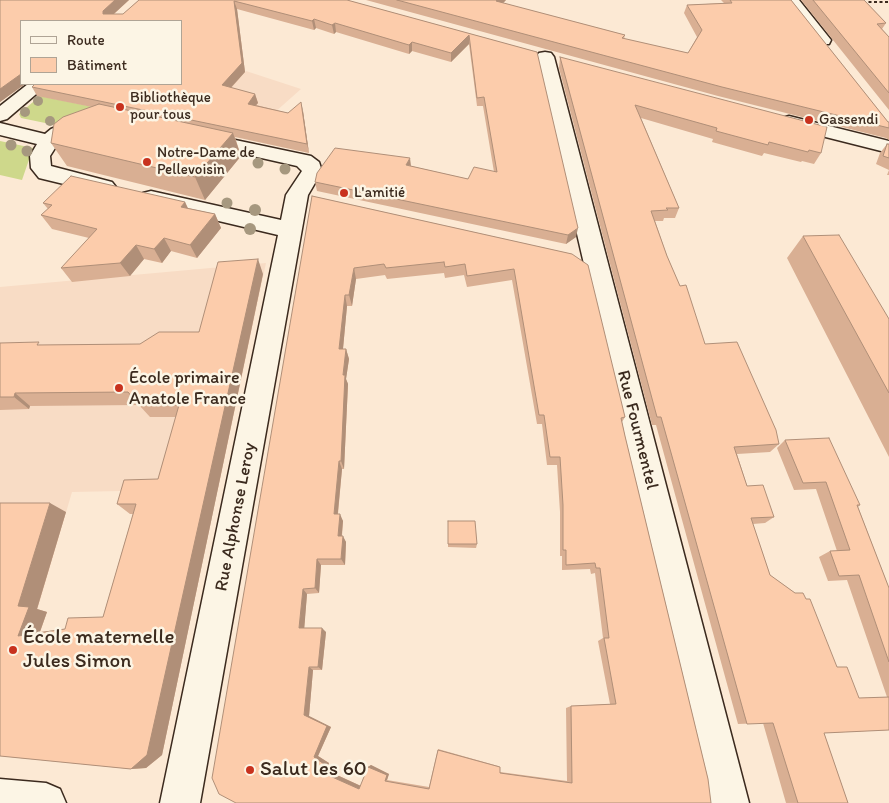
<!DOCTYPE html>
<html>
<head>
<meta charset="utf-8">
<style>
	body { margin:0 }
	#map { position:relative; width:889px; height:803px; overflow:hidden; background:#fce9d4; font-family:Itim,sans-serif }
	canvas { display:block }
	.legend { position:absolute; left:20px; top:20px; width:162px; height:65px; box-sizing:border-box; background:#fcf5e5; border:1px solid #afa495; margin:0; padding:6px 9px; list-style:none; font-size:15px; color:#3b2a1e }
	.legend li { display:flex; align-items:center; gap:10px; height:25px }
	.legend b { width:25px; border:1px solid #afa495 }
</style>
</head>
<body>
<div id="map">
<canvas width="889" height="803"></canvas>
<ul class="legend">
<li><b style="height:6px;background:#fcf5e5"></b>Route</li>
<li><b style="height:14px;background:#fcccab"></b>Bâtiment</li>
</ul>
</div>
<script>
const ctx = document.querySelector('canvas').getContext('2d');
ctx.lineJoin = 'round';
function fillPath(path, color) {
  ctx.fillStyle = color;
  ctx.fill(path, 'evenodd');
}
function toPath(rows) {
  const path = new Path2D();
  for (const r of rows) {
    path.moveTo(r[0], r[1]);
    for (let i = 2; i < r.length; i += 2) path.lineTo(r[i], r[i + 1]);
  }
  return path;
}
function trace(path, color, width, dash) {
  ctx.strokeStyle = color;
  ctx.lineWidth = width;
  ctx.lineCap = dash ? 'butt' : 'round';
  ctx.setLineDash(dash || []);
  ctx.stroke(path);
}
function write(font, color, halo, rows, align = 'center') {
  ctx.font = font + ' Itim,sans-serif';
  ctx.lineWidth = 5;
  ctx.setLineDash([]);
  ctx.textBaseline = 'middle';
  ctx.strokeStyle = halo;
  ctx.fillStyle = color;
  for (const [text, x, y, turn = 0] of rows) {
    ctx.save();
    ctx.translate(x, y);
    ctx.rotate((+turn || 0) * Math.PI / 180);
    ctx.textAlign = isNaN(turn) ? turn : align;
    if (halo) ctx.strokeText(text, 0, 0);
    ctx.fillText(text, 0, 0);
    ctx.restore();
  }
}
const built = toPath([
	[246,71,301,89,256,129,193,128],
	[266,263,218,489,72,492,0,737,0,287]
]);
const green = toPath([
	[40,96,99,108,55,125,21,118,19,114],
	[0,141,33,148,22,180,0,175]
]);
const path = toPath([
	[863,2,889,2]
]);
const street = toPath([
	[783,0,799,0,831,40,829,44,817,44,783,0],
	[545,52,551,53,554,57,749,803,709,803,536,57,539,53,545,52],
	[28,84,48,84,7,119,0,121,0,106,28,84],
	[86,115,93,117,96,121,93,125,65,137,57,145,50,156,51,166,112,182,116,187,112,192,105,194,39,178,31,168,30,156,37,144,0,135,0,123,45,134,51,129,86,115],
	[789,116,889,141,889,153,782,126,779,122,782,118,789,116],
	[202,133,311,156,319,162,322,171,308,195,200,803,160,803,278,235,151,205,143,203,140,198,143,193,151,191,281,220,286,195,302,171,297,166,195,143,192,139,195,135,202,133]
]);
const secondary = toPath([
	[0,779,46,783,60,789,66,803,0,803,0,779]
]);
const trees = [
	[38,101,5],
	[25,112,5],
	[50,121,5],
	[11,145,5.5],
	[27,151,5.5],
	[258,163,5.5],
	[285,169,5.5],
	[227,203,5.5],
	[255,210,6],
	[250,229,6]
];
const wall = toPath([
	[0,0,129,0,114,14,123,14,139,0,347,0,537,52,576,237,566,244,317,191,315,182,411,166,468,179,494,172,483,106,477,106,469,44,451,62,412,51,409,54,336,32,334,34,316,28,314,30,237,9,245,72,231,88,255,94,258,103,256,105,288,113,303,111,309,153,235,137,241,156,205,200,67,166,51,143,92,107,37,96,32,87,181,84,21,21,21,84,25,84,0,102],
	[366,0,506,0,503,3,625,35,624,39,688,53,697,37,684,13,687,5,724,3,721,0,791,0,888,122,889,122,889,140,886,138,718,96],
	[801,0,864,0,886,23,882,29,889,37,889,110],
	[560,57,821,153,814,164,802,161,801,162,764,153,762,156,712,142,713,139,641,118,679,208,675,218,664,218,663,221,655,221,667,256,705,344,779,444,770,452,737,454,747,486,774,517,765,523,753,524,770,575,795,593,806,599,837,667,859,698,887,697,847,580,828,581,819,557,830,551,837,551,816,489,794,490,777,448,785,440,860,505,858,507,889,588,889,730,824,733,848,803,786,803,763,723,738,724,656,425,652,425,559,68],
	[887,144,889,144,889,175,887,175,889,170,876,164,880,153],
	[312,196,572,254,625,417,622,422,625,436,708,779,236,803],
	[444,273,445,278,464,275,467,287,512,280,537,424,542,424,547,465,557,465,560,512,560,556,562,556,562,570,590,569,591,574,595,573,603,638,598,641,610,704,571,706,566,708,567,781,500,772,498,766,438,749,429,787,387,780,389,774,371,765,368,767,361,786,326,770,329,763,318,756,331,727,309,716,313,670,322,670,326,632,304,628,307,594,319,593,321,565,345,565,346,542,342,536,343,521,338,514,342,469,344,469,348,384,346,379,349,359,346,349,343,349,347,306,352,306,356,279,385,275,387,279],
	[185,202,188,208,215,214,221,228,197,258,171,251,162,263,144,259,130,276,72,282,61,268,89,238,52,229,41,215,48,209,43,203],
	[803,236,889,319,889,457,787,258],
	[263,274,162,755,146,768,131,769,0,756,0,503,66,512,37,609,47,612,40,632,65,629,103,617,133,514,130,514,117,504,158,479,176,417,150,417,139,405,30,406,29,409,0,410,0,343,42,345,140,344,199,332],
	[448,521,477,544,476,548,448,547]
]);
const shadedWall = toPath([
	[115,0,129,0,107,20,103,14,103,11],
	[497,0,506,0,496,10,496,1],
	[234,1,237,9,245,72,225,94,222,85],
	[314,19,316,28,314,30,312,21],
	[335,23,336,32,334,34,332,25],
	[469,35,469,44,451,62,451,53],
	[412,42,412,51,409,54,409,45],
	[21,74,21,84,25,84,0,102,0,89],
	[255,94,258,103,250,112,248,104],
	[301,102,303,111,309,153,307,144],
	[233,133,241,156,205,200,195,177],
	[410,158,411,166,406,165],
	[185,202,191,216,181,207],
	[215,214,221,228,197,258,190,245],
	[578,228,576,237,566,244,568,235],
	[164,238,171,251,162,263,154,249],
	[136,245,144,259,130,276,120,263],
	[258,259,263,274,162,755,146,768,131,769],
	[354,268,356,279,352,306,349,295],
	[345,295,347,306,342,359,339,349],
	[346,349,349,359,346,379,348,384,344,469,341,461,343,375],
	[15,393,30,406,29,409,14,397],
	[339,461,342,469,337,521,334,514],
	[50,503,66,512,37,609,47,612,37,640,18,636,18,606],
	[340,514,343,521,341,543,338,536],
	[343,536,346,542,345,565,341,559],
	[317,559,321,565,319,593,315,588],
	[303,589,307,594,304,632,299,628],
	[322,628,326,632,322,670,318,667],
	[309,667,313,670,309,716,331,727,318,756,329,763,326,770,363,787,359,789,321,772,314,757,304,715],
	[371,765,389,774,387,780,385,781,368,767]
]);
const building = toPath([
	[0,0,115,0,103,11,103,14,123,14,139,0,347,0,537,52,578,228,568,235,315,182,317,173,335,148,410,158,406,165,468,179,474,167,497,172,484,97,477,98,469,35,451,53,412,42,409,45,335,23,332,25,314,19,312,21,234,1,242,63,222,85,255,94,248,104,288,113,301,102,307,144,32,87,35,84,181,84,181,21,21,21,21,74,0,89,0,0],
	[397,0,497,0,496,1,625,35,622,38,688,53,702,30,687,5,732,3,730,0,791,0,888,122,889,122,889,128,722,87,397,0],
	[813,0,864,0,886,23,877,24,889,37,889,93,813,0],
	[560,57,827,127,821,153,809,150,808,152,769,142,768,145,716,131,717,128,635,105,679,208,666,208,668,210,651,211,667,256,680,286,686,285,705,344,737,342,776,430,779,444,734,447,747,486,763,485,774,517,751,518,770,575,795,593,803,593,806,599,810,599,837,667,847,667,859,698,889,697,889,730,824,733,848,803,798,803,773,723,747,724,661,417,657,417,560,57],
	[99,104,233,133,195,177,51,143,54,124,63,117,99,104],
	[887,144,889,144,889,158,883,156,887,144],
	[71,176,185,202,181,207,215,214,190,245,164,238,154,249,136,245,120,263,61,268,97,229,41,215,52,205,43,203,71,176],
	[312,196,572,254,588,265,625,417,621,418,625,436,708,779,711,803,236,803,219,794,212,778,312,196],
	[444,262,445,267,465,264,467,276,514,269,539,415,544,415,550,457,560,457,563,505,563,550,566,550,566,565,595,563,596,568,600,568,609,638,604,638,616,704,571,706,572,783,500,773,500,767,438,750,429,789,385,781,387,775,368,767,359,789,321,772,324,764,314,757,327,726,304,715,309,667,318,667,322,628,299,628,303,589,315,588,317,559,341,559,343,536,338,536,340,514,334,514,339,461,341,461,345,375,343,375,346,349,339,349,345,295,349,295,354,268,384,264,386,268,444,262],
	[839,235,889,319,889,393,803,236,839,235],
	[258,259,147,755,131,769,0,756,0,503,50,503,18,606,29,607,18,636,65,629,68,618,103,617,136,504,117,504,124,480,158,479,179,405,139,405,128,392,15,393,14,397,0,397,0,343,39,342,37,345,140,344,159,332,199,332,218,262,258,259],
	[829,438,860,505,857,505,889,588,889,662,859,575,839,576,830,551,850,550,826,482,803,483,785,440,829,438],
	[448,521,475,521,477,544,448,544,448,521]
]);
const markers = [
	[120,107,5,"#c8321e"],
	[809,120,5,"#c8321e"],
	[147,162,5,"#c8321e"],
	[344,193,5,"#c8321e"],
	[119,388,5,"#c8321e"],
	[13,650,5,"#c8321e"],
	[250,770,5,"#c8321e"]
];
const farPoinames = [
	["Bibliothèque",130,98],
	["pour tous",130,115],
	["Gassendi",819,120],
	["Notre-Dame de",157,153],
	["Pellevoisin",157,170],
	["L'amitié",354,193]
];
const poiNames = [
	["École primaire",129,378],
	["Anatole France",129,399]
];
const streetNames = [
	["Rue Fourmentel",637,430,76],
	["Rue Alphonse Leroy",236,517,-79]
];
const nearPoinames = [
	["École maternelle",23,638],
	["Jules Simon",23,662],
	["Salut les 60",260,770]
];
fillPath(built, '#f8dcc5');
fillPath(green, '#ced88b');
trace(street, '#3b2a1e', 3);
trace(secondary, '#3b2a1e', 3);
trace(path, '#3b2a1e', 2, [3, 2.5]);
fillPath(street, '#fcf5e5');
fillPath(secondary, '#fcf5e5');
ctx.fillStyle = '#a6987f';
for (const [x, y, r] of trees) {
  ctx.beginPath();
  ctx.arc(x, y, r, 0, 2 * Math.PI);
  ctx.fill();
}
fillPath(wall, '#d9af93');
fillPath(shadedWall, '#b08f78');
fillPath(building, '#fcccab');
trace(building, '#b08f78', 1);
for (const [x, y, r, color] of markers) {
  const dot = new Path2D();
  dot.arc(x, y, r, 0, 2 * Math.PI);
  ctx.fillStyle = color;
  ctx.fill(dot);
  trace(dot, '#fcf5e5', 2);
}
write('15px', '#3b2a1e', '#fcf5e5', farPoinames, 'left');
write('18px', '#3b2a1e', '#fcf5e5', poiNames, 'left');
write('18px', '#3b2a1e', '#fcf5e5', streetNames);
write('21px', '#3b2a1e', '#fcf5e5', nearPoinames, 'left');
</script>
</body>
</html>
